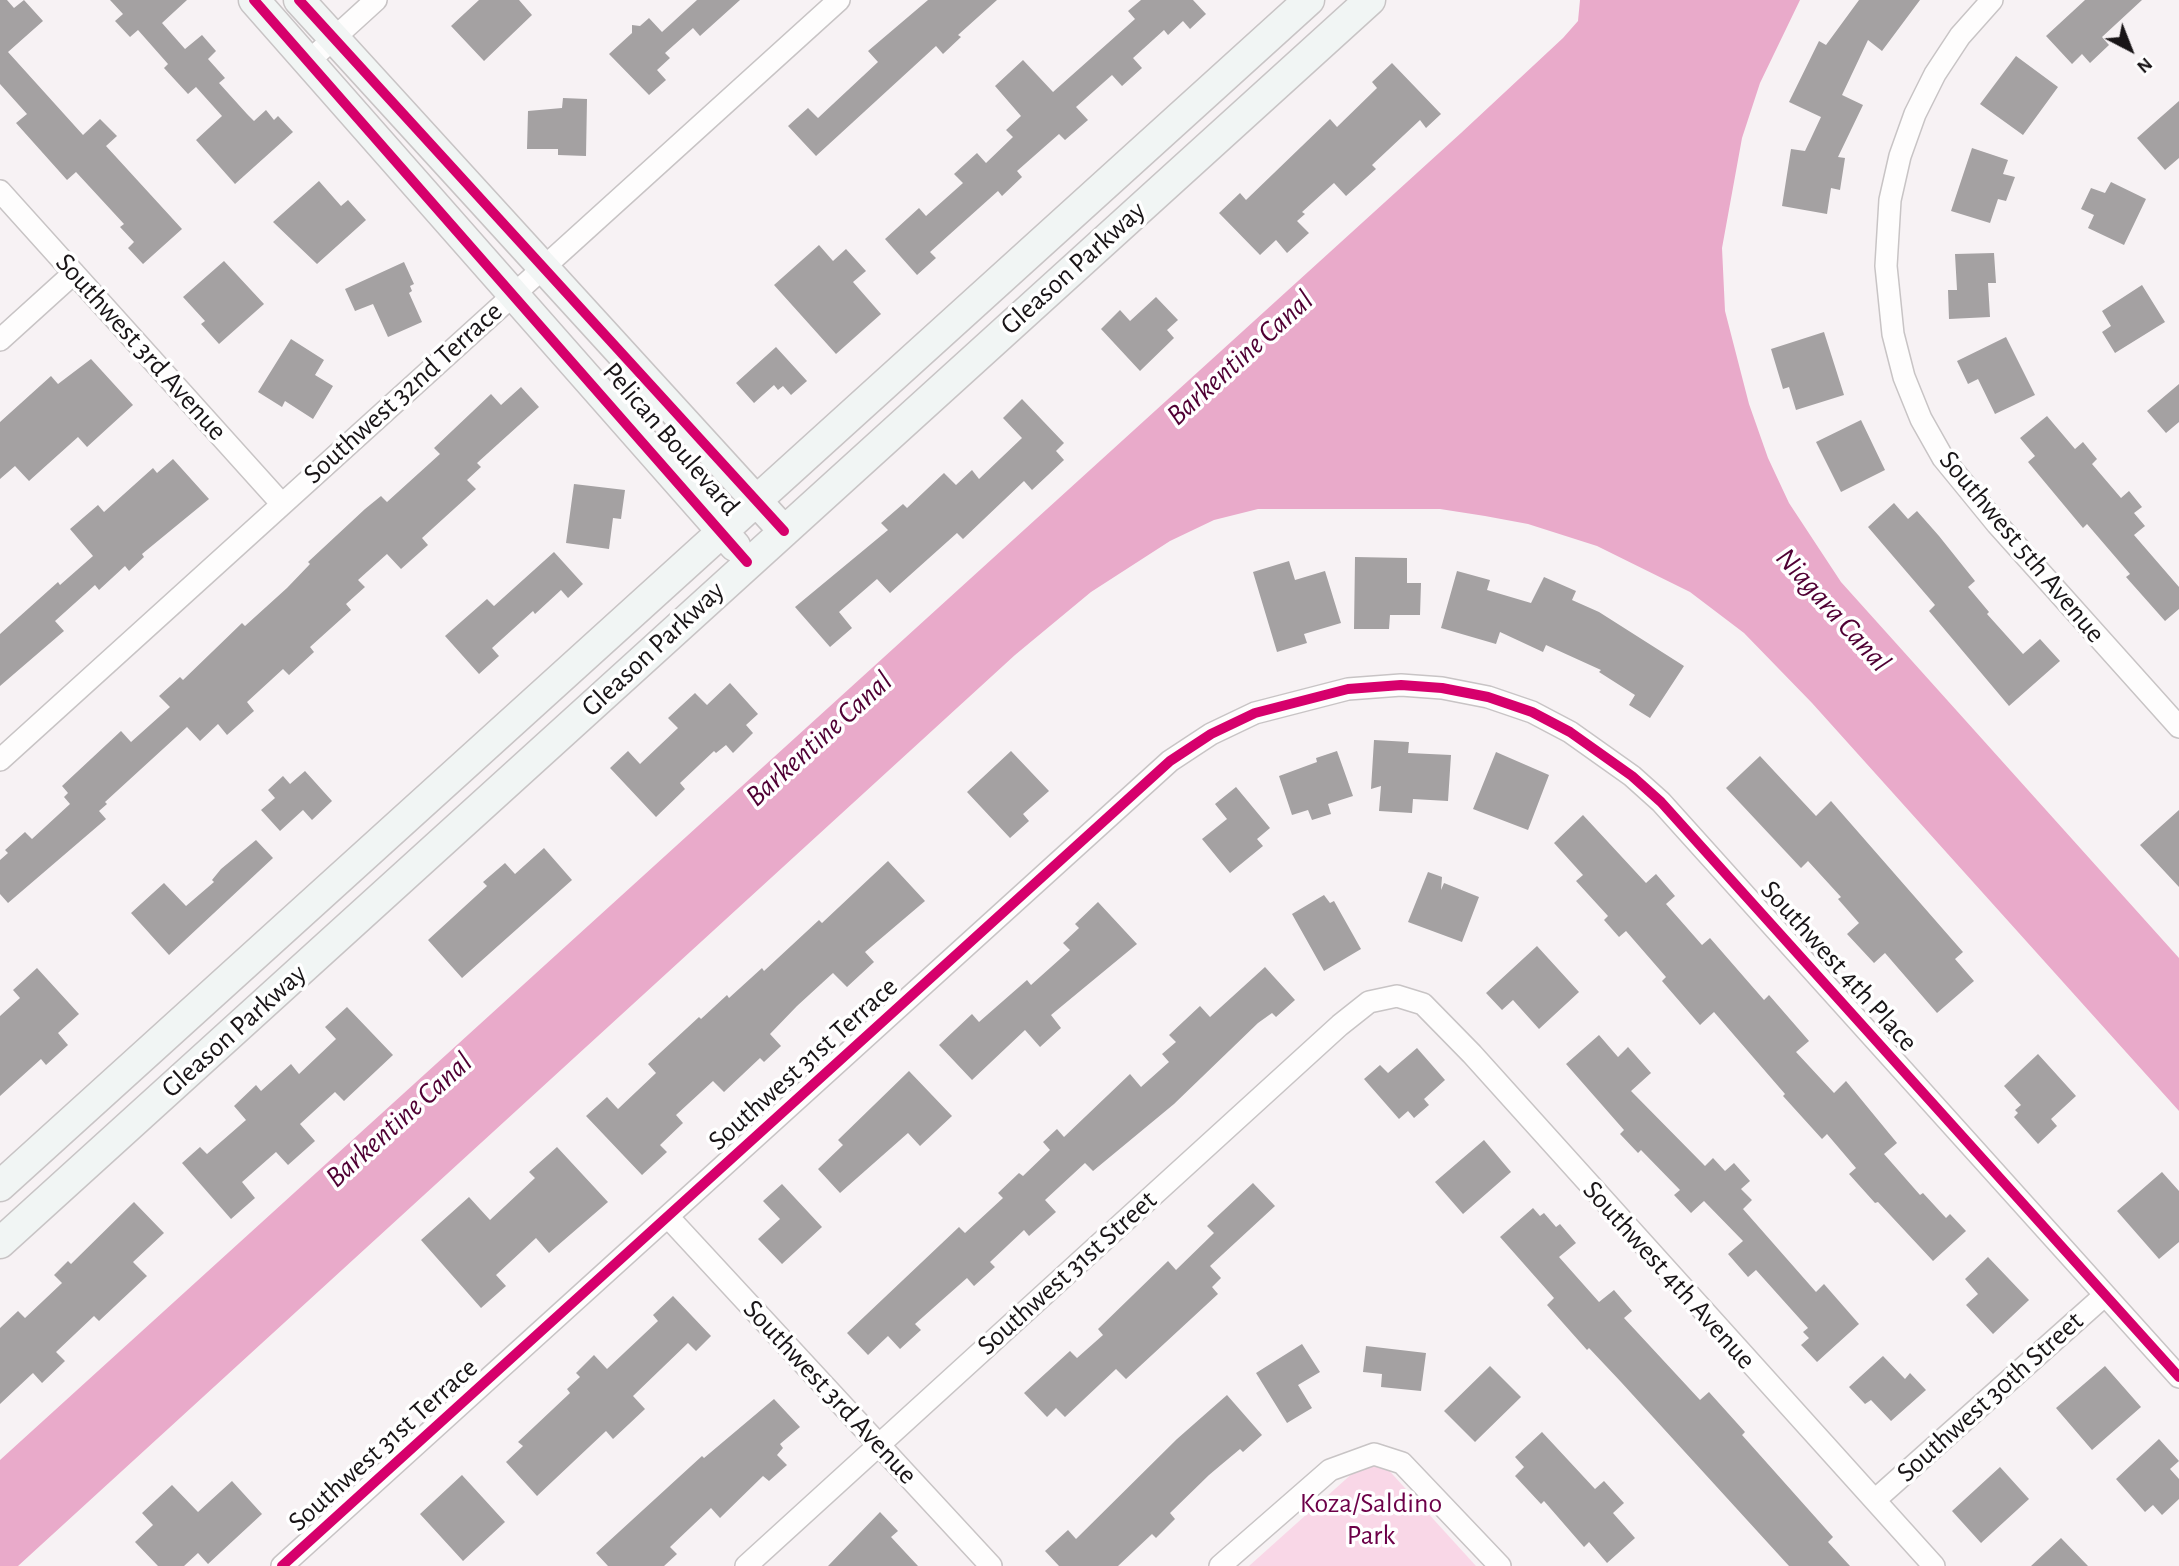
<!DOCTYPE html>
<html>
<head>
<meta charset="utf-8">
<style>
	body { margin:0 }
	#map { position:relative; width:2179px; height:1566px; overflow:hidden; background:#f7f2f4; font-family:"Alegreya Sans",sans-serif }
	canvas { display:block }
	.north { position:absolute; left:2095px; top:14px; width:70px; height:70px; -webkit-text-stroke:5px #fff; paint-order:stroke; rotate:138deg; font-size:19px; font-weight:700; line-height:28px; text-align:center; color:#191517 }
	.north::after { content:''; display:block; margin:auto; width:24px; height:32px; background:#191517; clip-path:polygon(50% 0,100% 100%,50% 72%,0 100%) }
</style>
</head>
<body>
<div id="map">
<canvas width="2179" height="1566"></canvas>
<div class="north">N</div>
</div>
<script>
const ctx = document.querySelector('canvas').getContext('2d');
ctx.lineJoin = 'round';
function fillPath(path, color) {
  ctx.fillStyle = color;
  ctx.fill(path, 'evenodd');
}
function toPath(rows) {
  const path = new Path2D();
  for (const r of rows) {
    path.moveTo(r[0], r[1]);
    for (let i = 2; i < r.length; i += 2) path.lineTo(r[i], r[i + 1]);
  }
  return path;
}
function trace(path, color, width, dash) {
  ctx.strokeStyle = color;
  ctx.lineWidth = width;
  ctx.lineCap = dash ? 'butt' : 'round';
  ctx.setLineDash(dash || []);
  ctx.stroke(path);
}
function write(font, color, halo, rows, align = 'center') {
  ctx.font = font + ' "Alegreya Sans",sans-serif';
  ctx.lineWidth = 7;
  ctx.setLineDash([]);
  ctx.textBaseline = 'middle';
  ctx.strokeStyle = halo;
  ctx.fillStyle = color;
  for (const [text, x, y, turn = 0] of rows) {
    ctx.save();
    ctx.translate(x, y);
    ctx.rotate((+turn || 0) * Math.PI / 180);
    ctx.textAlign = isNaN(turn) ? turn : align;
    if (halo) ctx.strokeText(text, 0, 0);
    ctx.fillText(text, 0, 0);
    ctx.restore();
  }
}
const green = toPath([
	[1374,1454,1476,1566,1249,1566]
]);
const water = toPath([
	[1580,0,1800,0,1760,83,1742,138,1722,248,1725,311,1749,404,1768,458,1789,503,1841,582,2179,958,2179,1111,1812,703,1744,633,1690,592,1597,546,1528,524,1485,516,1440,509,1258,509,1214,520,1170,541,1091,592,1015,655,18,1566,0,1566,0,1460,1461,133,1563,38,1578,21]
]);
const building = toPath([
	[0,0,7,0,14,8,24,0,43,21,8,52,83,135,100,119,117,136,106,146,182,229,143,264,128,248,134,242,120,227,124,224,76,172,67,180,16,123,27,114,0,84],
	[110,0,187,0,162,23,185,49,202,35,216,51,208,59,225,78,219,83,247,114,254,121,266,110,274,120,278,116,293,132,235,184,196,140,222,116,196,87,188,94,164,68,168,64,138,30,130,37,115,21,123,14],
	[479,0,519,0,532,15,484,61,451,26],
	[697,0,740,0,700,36,693,28,665,53,670,58,657,70,666,80,649,95,609,54,632,33,632,25,640,26,649,18,662,32],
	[928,0,997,0,958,35,961,37,943,54,936,46,816,156,788,126,808,108,818,118,878,62,868,51],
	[1141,0,1193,0,1206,14,1190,29,1183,21,1168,35,1164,30,1133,58,1142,68,1122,86,1112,75,1076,107,1088,120,1065,140,1059,134,1017,171,1022,177,1002,196,998,191,930,252,936,258,917,275,885,239,919,208,926,216,963,183,954,174,977,153,986,163,1013,137,1006,130,1021,116,995,86,1023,60,1053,92,1135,19,1128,11],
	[1859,0,1920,0,1882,51,1868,40,1842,95,1863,105,1838,157,1845,158,1840,190,1831,188,1827,214,1782,206,1791,149,1805,151,1821,117,1789,102,1819,41,1826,45],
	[2085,0,2142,0,2102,37,2109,45,2090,63,2082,54,2072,64,2046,36],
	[2016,56,2058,87,2023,135,1980,104],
	[1392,63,1441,114,1426,128,1420,120,1372,165,1376,169,1346,196,1334,183,1302,212,1305,214,1297,221,1309,233,1287,253,1276,240,1260,255,1219,213,1240,193,1246,200,1330,119,1337,127,1377,88,1372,82],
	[563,98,587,99,586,156,558,155,558,149,527,149,528,111,562,108],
	[2179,101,2179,158,2165,170,2137,138],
	[1972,148,2008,160,2003,174,2015,177,2006,201,1998,199,1990,223,1951,211],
	[319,181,341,206,348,200,366,220,317,264,273,222],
	[2111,182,2146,199,2124,245,2088,228,2094,215,2081,209,2091,188,2105,193],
	[819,245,833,261,846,249,866,271,853,282,881,314,836,354,774,285],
	[1994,253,1996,283,1988,283,1990,317,1949,319,1948,290,1957,290,1955,254],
	[224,261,264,304,219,344,201,324,205,321,183,297],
	[404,262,414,284,410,286,412,291,409,293,422,322,388,337,373,304,355,311,345,289],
	[2142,285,2165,322,2115,353,2102,332,2111,326,2102,311],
	[1156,297,1178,320,1167,330,1174,338,1140,371,1101,329,1120,310,1130,321],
	[1824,332,1844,395,1796,410,1789,387,1783,389,1771,349],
	[2006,337,2035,395,1995,414,1978,379,1968,384,1957,361],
	[291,339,324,360,315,375,333,386,313,419,285,401,282,407,258,392],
	[776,347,807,381,791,395,783,386,778,390,774,385,754,403,736,383],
	[91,359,133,405,87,447,78,437,29,481,15,466,0,479,0,422,51,376,58,384],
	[2179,384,2179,422,2166,433,2147,411],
	[521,387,539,407,477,463,481,467,467,480,476,489,422,538,428,545,401,569,387,554,358,580,365,587,346,604,351,610,310,647,314,652,289,675,283,669,247,702,254,711,227,735,218,724,200,741,187,727,105,802,107,804,99,811,106,819,8,903,0,894,0,860,8,853,5,850,25,832,32,839,70,804,64,797,68,793,62,786,121,731,131,742,170,707,159,696,180,677,183,680,242,623,245,626,287,588,310,564,308,562,365,509,381,496,387,502,440,454,434,448,491,394,501,405],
	[1022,399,1064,443,1056,451,1064,460,1032,490,1024,481,963,539,957,533,890,593,877,579,839,612,852,628,830,647,795,607,888,530,881,523,903,504,907,508,944,473,956,485,972,470,979,479,1022,438,1003,418],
	[2047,416,2075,449,2083,442,2097,459,2092,464,2121,498,2129,491,2142,507,2134,513,2145,526,2134,535,2179,587,2179,609,2165,621,2126,577,2130,574,2087,524,2083,528,2028,462,2035,456,2020,438],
	[1861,420,1885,470,1841,492,1816,442],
	[173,459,209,499,142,554,144,557,129,571,125,566,99,590,95,585,55,621,64,631,0,686,0,634,58,582,60,585,93,556,70,529,98,505,104,512,153,468,157,473],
	[574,484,625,490,621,519,613,518,609,549,566,543],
	[1894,503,1908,519,1917,511,1939,536,1975,581,1968,587,1989,612,1987,614,2023,654,2040,639,2060,661,2009,706,1929,611,1935,605,1868,527],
	[554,552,583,584,568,598,561,590,535,614,533,611,492,648,499,656,479,674,445,636,487,599,494,606],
	[1355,557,1407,558,1407,583,1421,583,1420,615,1390,615,1389,629,1354,629],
	[1289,561,1295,580,1325,571,1341,623,1304,634,1307,643,1277,652,1253,572],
	[1457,571,1490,580,1487,590,1531,603,1544,577,1576,591,1572,600,1599,612,1684,666,1650,718,1629,705,1635,695,1599,672,1601,670,1546,645,1543,652,1500,632,1496,644,1441,628],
	[730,683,758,714,746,725,753,733,733,753,726,745,716,753,714,751,680,783,685,789,656,817,610,768,628,751,640,764,678,728,668,718,695,693,707,705],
	[1374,740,1409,742,1408,753,1451,755,1448,801,1413,799,1412,813,1379,811,1381,786,1371,789],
	[1011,751,1049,791,1023,814,1029,821,1010,838,967,792],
	[1337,751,1353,796,1328,804,1331,814,1312,820,1308,810,1292,815,1279,776,1317,762,1316,758],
	[1496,752,1549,775,1528,830,1473,809],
	[1760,756,1816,816,1831,801,1963,952,1955,959,1974,981,1937,1013,1885,953,1874,963,1847,934,1859,923,1838,899,1841,897,1808,861,1801,868,1726,788],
	[305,771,332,801,312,820,303,810,280,831,261,810,275,798,268,790,283,776,290,784],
	[1236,787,1270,828,1257,839,1263,846,1230,873,1202,839,1227,819,1215,804],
	[2179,810,2179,887,2140,845],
	[1583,815,1646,883,1656,874,1675,896,1666,904,1702,945,1710,938,1764,1000,1769,995,1809,1041,1796,1052,1834,1093,1846,1081,1897,1143,1884,1154,1920,1195,1923,1193,1946,1218,1950,1214,1966,1231,1933,1261,1878,1202,1875,1203,1849,1174,1856,1168,1827,1134,1822,1139,1783,1096,1785,1094,1714,1012,1700,1025,1662,981,1666,977,1626,931,1619,937,1604,920,1608,916,1576,881,1583,875,1554,843],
	[256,840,273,858,169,955,131,913,164,883,186,906,214,882,212,880,221,869],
	[544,848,572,880,462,978,428,940,487,886,483,882,505,863,515,874],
	[888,861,925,901,865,952,874,962,847,987,833,973,797,1006,770,1034,781,1046,764,1062,760,1058,724,1092,713,1081,676,1115,683,1123,660,1145,667,1152,642,1175,586,1116,607,1097,618,1109,656,1073,648,1064,699,1017,701,1019,727,995,729,998,762,968,764,971,819,920,822,923],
	[1428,872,1442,877,1441,890,1444,883,1479,897,1462,942,1408,922],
	[1324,895,1330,903,1334,901,1361,949,1324,971,1292,914],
	[1098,902,1137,944,1051,1015,1061,1028,1040,1047,1025,1030,972,1080,939,1045,972,1014,979,1022,1027,980,1031,985,1070,950,1063,943,1079,928,1075,924],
	[1537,946,1579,992,1539,1029,1513,1000,1502,1010,1486,993],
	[1265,967,1295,1000,1276,1017,1272,1013,1258,1023,1174,1104,1093,1171,1085,1163,1045,1200,1056,1212,1029,1236,1024,1230,990,1262,995,1267,974,1286,967,1278,915,1324,921,1330,900,1349,888,1336,868,1355,847,1333,959,1227,965,1233,1003,1198,998,1193,1019,1173,1023,1176,1050,1150,1043,1142,1057,1129,1064,1137,1130,1074,1141,1087,1169,1062,1162,1054,1176,1042,1169,1035,1200,1006,1210,1017],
	[37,968,79,1014,58,1033,68,1045,46,1065,41,1059,0,1096,0,1016,20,998,13,990],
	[347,1007,393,1055,344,1101,335,1092,300,1124,315,1141,288,1165,276,1152,242,1182,255,1198,231,1219,182,1163,200,1147,207,1154,246,1120,234,1106,256,1085,261,1091,291,1064,299,1074,336,1039,325,1027],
	[1599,1035,1618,1057,1628,1047,1651,1073,1631,1091,1705,1166,1713,1158,1725,1171,1734,1163,1750,1181,1741,1189,1752,1200,1743,1209,1816,1292,1824,1284,1859,1324,1817,1362,1801,1345,1809,1338,1803,1332,1808,1328,1756,1270,1748,1277,1728,1254,1743,1241,1704,1201,1691,1213,1674,1195,1680,1190,1641,1150,1638,1153,1620,1134,1624,1130,1566,1064],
	[1417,1048,1445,1080,1424,1099,1429,1105,1414,1118,1408,1111,1399,1119,1364,1079,1380,1065,1388,1073],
	[2038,1054,2076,1096,2051,1119,2057,1126,2038,1144,2014,1117,2018,1113,2015,1110,2021,1105,2004,1086],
	[909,1071,952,1116,920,1146,908,1133,840,1193,818,1169,843,1145,838,1140],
	[1484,1140,1511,1172,1463,1214,1435,1182],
	[557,1147,608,1202,549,1253,536,1238,496,1275,506,1286,481,1308,421,1240,469,1197,490,1220,535,1178,529,1172],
	[2162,1172,2179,1191,2179,1242,2159,1259,2117,1211],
	[1253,1183,1275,1206,1210,1266,1221,1278,1212,1287,1218,1294,1126,1379,1116,1369,1065,1417,1056,1408,1047,1417,1024,1393,1070,1351,1077,1358,1103,1335,1098,1329,1168,1261,1176,1270,1214,1233,1207,1226],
	[782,1184,822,1227,782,1264,758,1239,780,1219,763,1201],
	[134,1202,164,1233,133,1262,147,1276,99,1321,94,1316,56,1352,65,1361,42,1383,33,1373,0,1404,0,1328,18,1311,25,1318,62,1283,54,1275,68,1261,71,1264],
	[1533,1208,1540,1216,1544,1213,1556,1227,1560,1224,1576,1243,1559,1257,1599,1302,1614,1290,1632,1311,1624,1318,1700,1400,1709,1392,1745,1432,1742,1435,1833,1537,1828,1542,1850,1566,1789,1566,1621,1382,1589,1348,1587,1350,1547,1305,1554,1298,1500,1237],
	[1988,1257,2029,1300,1993,1334,1966,1305,1978,1294,1965,1279],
	[673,1296,711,1336,696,1351,688,1343,633,1396,645,1409,613,1439,606,1431,537,1496,506,1462,523,1446,518,1442,570,1393,567,1389,580,1377,576,1373,594,1355,607,1369,658,1321,653,1315],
	[1302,1344,1320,1372,1298,1385,1312,1408,1287,1423,1256,1373],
	[1366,1346,1426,1353,1421,1391,1381,1387,1382,1374,1363,1372],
	[1883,1356,1905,1379,1910,1373,1926,1390,1891,1421,1871,1400,1865,1404,1849,1387],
	[1490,1366,1521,1397,1475,1442,1444,1411],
	[2105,1366,2141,1407,2092,1450,2056,1408],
	[1227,1395,1262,1435,1243,1452,1240,1449,1209,1475,1170,1513,1175,1519,1156,1538,1152,1534,1118,1566,1059,1566,1045,1551,1068,1530,1076,1539,1177,1439],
	[774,1399,800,1427,780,1444,783,1448,777,1455,787,1465,769,1481,763,1476,720,1518,711,1508,670,1547,677,1554,664,1566,608,1566,596,1553,702,1456,704,1458],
	[1542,1432,1595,1489,1604,1481,1624,1503,1613,1513,1635,1538,1607,1563,1589,1542,1584,1547,1544,1501,1541,1504,1515,1476,1524,1467,1515,1457],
	[2159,1439,2179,1461,2170,1469,2179,1479,2179,1499,2162,1515,2153,1505,2145,1512,2116,1479],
	[2000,1467,2029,1499,1981,1543,1952,1511],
	[462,1475,505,1522,463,1561,420,1514],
	[232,1481,262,1514,208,1564,198,1553,184,1566,158,1566,135,1542,153,1525,142,1513,172,1485,198,1512],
	[880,1512,898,1531,891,1537,918,1566,828,1566],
	[2061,1538,2088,1566,2031,1566]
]);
const street = toPath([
	[1992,0,1960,36,1935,74,1915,114,1900,156,1890,200,1886,266,1893,334,1904,377,1921,419,1943,458,1997,524,2179,727],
	[309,61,376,0],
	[0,191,281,503],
	[0,340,74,273],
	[0,760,839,0],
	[669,1218,991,1566],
	[1875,1500,2105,1295],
	[282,1566,1170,761,1211,734,1255,713,1348,689,1401,685,1442,688,1488,697,1532,712,1570,732,1632,776,1661,802,2179,1377],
	[746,1566,1340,1025,1369,1002,1397,996,1423,1004,1472,1054,1934,1566],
	[1220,1566,1330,1470,1374,1454,1402,1463,1500,1566]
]);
const secondary = toPath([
	[254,0,735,546],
	[299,0,784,531],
	[0,1186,1309,0],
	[0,1243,1370,0]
]);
const cycleway = toPath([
	[254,0,747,562],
	[299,0,784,531],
	[282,1566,1170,761,1211,734,1255,713,1348,689,1401,685,1442,688,1488,697,1532,712,1570,732,1632,776,1661,802,2179,1377]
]);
const streetNames = [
	["Gleason Parkway",1073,268,-42],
	["Southwest 3rd Avenue",141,347,48],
	["Southwest 32nd Terrace",403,393,-42],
	["Pelican Boulevard",671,439,49],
	["Southwest 5th Avenue",2022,547,50],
	["Gleason Parkway",653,649,-43],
	["Southwest 4th Place",1839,966,48],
	["Gleason Parkway",234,1031,-42],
	["Southwest 31st Terrace",803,1064,-42],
	["Southwest 31st Street",1067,1273,-42],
	["Southwest 4th Avenue",1669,1275,48],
	["Southwest 3rd Avenue",830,1392,47],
	["Southwest 30th Street",1990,1397,-42],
	["Southwest 31st Terrace",383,1445,-42]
];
const parkNames = [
	["Koza/Saldino",1371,1504],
	["Park",1371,1536]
];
const waterNames = [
	["Barkentine Canal",1240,358,-42],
	["Niagara Canal",1833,610,48],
	["Barkentine Canal",819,739,-42],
	["Barkentine Canal",399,1120,-42]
];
fillPath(green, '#f9d7e7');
fillPath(water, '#e9aaca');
fillPath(building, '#a4a1a2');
trace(street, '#c8c4c5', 24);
trace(secondary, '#c8c4c5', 33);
trace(street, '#fefdfd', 21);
trace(secondary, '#f1f5f4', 30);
trace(cycleway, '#d6006c', 10);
write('28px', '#191517', '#fff', streetNames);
write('28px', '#6c0048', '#fff', parkNames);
write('italic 30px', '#500034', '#fff', waterNames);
</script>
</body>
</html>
